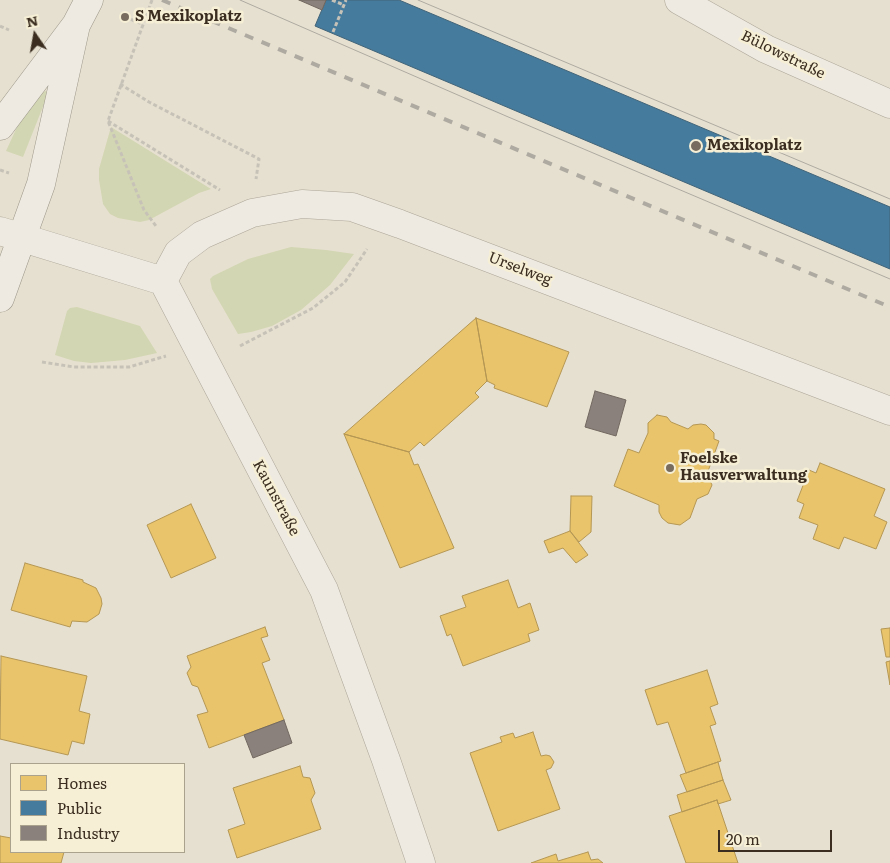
<!DOCTYPE html>
<html>
<head>
<meta charset="utf-8">
<style>
	body { margin:0 }
	#map { position:relative; width:890px; height:863px; overflow:hidden; background:#e6e0d0; font-family:Literata,serif }
	canvas { display:block }
	.legend { position:absolute; left:10px; top:763px; width:175px; height:90px; box-sizing:border-box; background:#f6efd6; border:1px solid #aba28d; margin:0; padding:6px 9px; list-style:none; font-size:15px; color:#3b2e20 }
	.legend li { display:flex; align-items:center; gap:10px; height:25px }
	.legend b { width:25px; border:1px solid #aba28d }
	.north { position:absolute; left:10px; top:10px; width:50px; height:50px; -webkit-text-stroke:4px #f6efd6; paint-order:stroke; rotate:348deg; font-size:14px; font-weight:700; line-height:20px; text-align:center; color:#3b2e20 }
	.north::after { content:''; display:block; margin:auto; width:18px; height:22px; background:#3b2e20; clip-path:polygon(50% 0,100% 100%,50% 72%,0 100%) }
	.scale { position:absolute; left:718px; top:830px; width:114px; height:22px; box-sizing:border-box; border:2px solid #3b2e20; border-top:0; padding-left:6px; font-size:15px; line-height:18px; white-space:nowrap; color:#3b2e20; -webkit-text-stroke:4px #f6efd6; paint-order:stroke }
</style>
</head>
<body>
<div id="map">
<canvas width="890" height="863"></canvas>
<ul class="legend">
<li><b style="height:14px;background:#e9c46a"></b>Homes</li>
<li><b style="height:14px;background:#457b9d"></b>Public</li>
<li><b style="height:14px;background:#8a817c"></b>Industry</li>
</ul>
<div class="north">N</div>
<div class="scale">20 m</div>
</div>
<script>
const ctx = document.querySelector('canvas').getContext('2d');
ctx.lineJoin = 'round';
function fillPath(path, color) {
  ctx.fillStyle = color;
  ctx.fill(path, 'evenodd');
}
function toPath(rows) {
  const path = new Path2D();
  for (const r of rows) {
    path.moveTo(r[0], r[1]);
    for (let i = 2; i < r.length; i += 2) path.lineTo(r[i], r[i + 1]);
  }
  return path;
}
function trace(path, color, width, dash) {
  ctx.strokeStyle = color;
  ctx.lineWidth = width;
  ctx.lineCap = dash ? 'butt' : 'round';
  ctx.setLineDash(dash || []);
  ctx.stroke(path);
}
function write(font, color, halo, rows, align = 'center') {
  ctx.font = font + ' Literata,serif';
  ctx.lineWidth = 5;
  ctx.setLineDash([]);
  ctx.textBaseline = 'middle';
  ctx.strokeStyle = halo;
  ctx.fillStyle = color;
  for (const [text, x, y, turn = 0] of rows) {
    ctx.save();
    ctx.translate(x, y);
    ctx.rotate((+turn || 0) * Math.PI / 180);
    ctx.textAlign = isNaN(turn) ? turn : align;
    if (halo) ctx.strokeText(text, 0, 0);
    ctx.fillText(text, 0, 0);
    ctx.restore();
  }
}
const green = toPath([
	[46,91,48,94,23,157,6,151,18,125,39,93],
	[111,127,211,189,199,193,149,220,140,222,118,218,110,214,103,204,99,180,99,169],
	[291,247,326,250,354,254,330,285,301,310,272,326,251,332,238,334,212,289,210,279,213,276,248,259],
	[77,307,140,326,157,353,125,360,91,363,74,361,55,355,67,311,70,308]
]);
const homes = toPath([
	[476,318,487,381,475,393,479,397,424,446,420,442,409,452,344,434,476,318],
	[476,318,569,352,547,407,494,388,495,385,487,381,476,318],
	[657,415,667,417,671,422,688,429,693,425,701,424,706,425,714,433,714,439,719,441,707,474,712,485,708,494,697,499,690,518,680,525,668,523,662,518,659,512,659,505,614,486,628,449,639,453,648,433,648,423,657,415],
	[344,434,409,452,414,465,418,464,454,548,400,568,344,434],
	[820,463,885,489,874,516,887,522,876,549,844,537,839,549,813,539,818,525,799,518,804,504,797,501,809,470,816,473,820,463],
	[571,496,592,496,591,532,579,542,570,531,571,496],
	[191,504,216,558,171,578,147,525,191,504],
	[570,531,588,555,576,563,563,548,549,553,544,541,570,531],
	[25,563,83,580,83,582,96,588,101,598,102,604,99,614,87,622,72,621,70,627,11,610,25,563],
	[508,580,518,608,530,603,539,630,528,634,530,641,463,666,451,634,447,636,440,616,466,607,462,596,508,580],
	[265,627,268,636,261,638,270,660,262,663,284,720,209,748,197,715,208,712,198,687,192,685,187,673,191,667,187,656,265,627],
	[890,628,890,657,886,657,881,629,890,628],
	[1,656,87,676,79,711,90,714,84,744,72,741,68,755,0,739,1,656],
	[890,661,890,685,886,662,890,661],
	[707,670,718,704,710,707,716,724,710,726,721,761,686,773,668,722,657,725,645,690,707,670],
	[533,732,541,756,546,755,550,756,554,762,551,768,546,770,560,809,498,831,470,753,502,742,500,737,513,733,515,738,533,732],
	[718,762,723,780,687,792,680,775,718,762],
	[300,766,303,777,310,778,315,793,311,800,321,829,237,858,228,830,245,824,233,788,300,766],
	[723,780,731,800,718,804,717,800,682,812,677,795,723,780],
	[717,800,738,863,686,863,669,816,717,800],
	[0,836,11,838,11,836,11,852,64,852,61,863,0,863,0,836],
	[588,852,591,860,598,859,603,863,531,863,556,854,558,861,588,852]
]);
const public = toPath([
	[326,0,399,0,890,207,890,269,315,26,326,0]
]);
const industry = toPath([
	[299,0,326,0,322,10,299,0],
	[595,391,626,400,616,436,585,427,595,391],
	[284,720,292,743,253,758,244,735,284,720]
]);
const path = toPath([
	[152,0,108,121,144,210,156,226],
	[332,0,344,5],
	[125,17,142,24],
	[0,26,9,30],
	[333,32,346,0],
	[120,84,149,102,259,159,256,179],
	[108,121,220,190],
	[0,170,9,173],
	[240,346,313,308,345,282,367,249],
	[42,362,74,367,129,367,166,356]
]);
const minor = toPath([
	[679,0,766,49,890,104],
	[0,231,163,281,324,590,386,760,421,863],
	[163,281,178,253,202,235,252,213,302,204,352,207,400,224,890,411]
]);
const secondary = toPath([
	[0,126,76,25,89,0],
	[0,298,41,184,76,25]
]);
const tram = toPath([
	[240,0,506,116,890,279],
	[418,0,890,199]
]);
const rail = toPath([
	[162,0,890,307]
]);
const markers = [
	[125,17,5,"#776c5e"],
	[696,146,6,"#776c5e"],
	[670,468,5,"#776c5e"]
];
const poiNames = [
	["S Mexikoplatz",135,17],
	["Mexikoplatz",707,146],
	["Foelske",680,459],
	["Hausverwaltung",680,476]
];
const streetNames = [
	["Bülowstraße",783,55,26],
	["Urselweg",520,269,21],
	["Kaunstraße",276,498,62]
];
fillPath(green, '#d3d6b2');
fillPath(homes, '#e9c46a');
trace(homes, '#b59754', 1);
fillPath(public, '#457b9d');
trace(public, '#426478', 1);
fillPath(industry, '#8a817c');
trace(industry, '#726860', 1);
trace(minor, '#aca598', 29);
trace(secondary, '#9b9588', 29);
trace(path, '#c7c2b8', 3, [4, 2.5]);
trace(minor, '#eeeae1', 28);
trace(secondary, '#eeeae1', 28);
trace(tram, '#aeaaa1', 1);
trace(rail, '#aeaaa1', 4, [9, 9]);
for (const [x, y, r, color] of markers) {
  const dot = new Path2D();
  dot.arc(x, y, r, 0, 2 * Math.PI);
  ctx.fillStyle = color;
  ctx.fill(dot);
  trace(dot, '#f6efd6', 2);
}
write('bold 15px', '#3b2e20', '#f6efd6', poiNames, 'left');
write('15px', '#3b2e20', '#f6efd6', streetNames);
</script>
</body>
</html>
